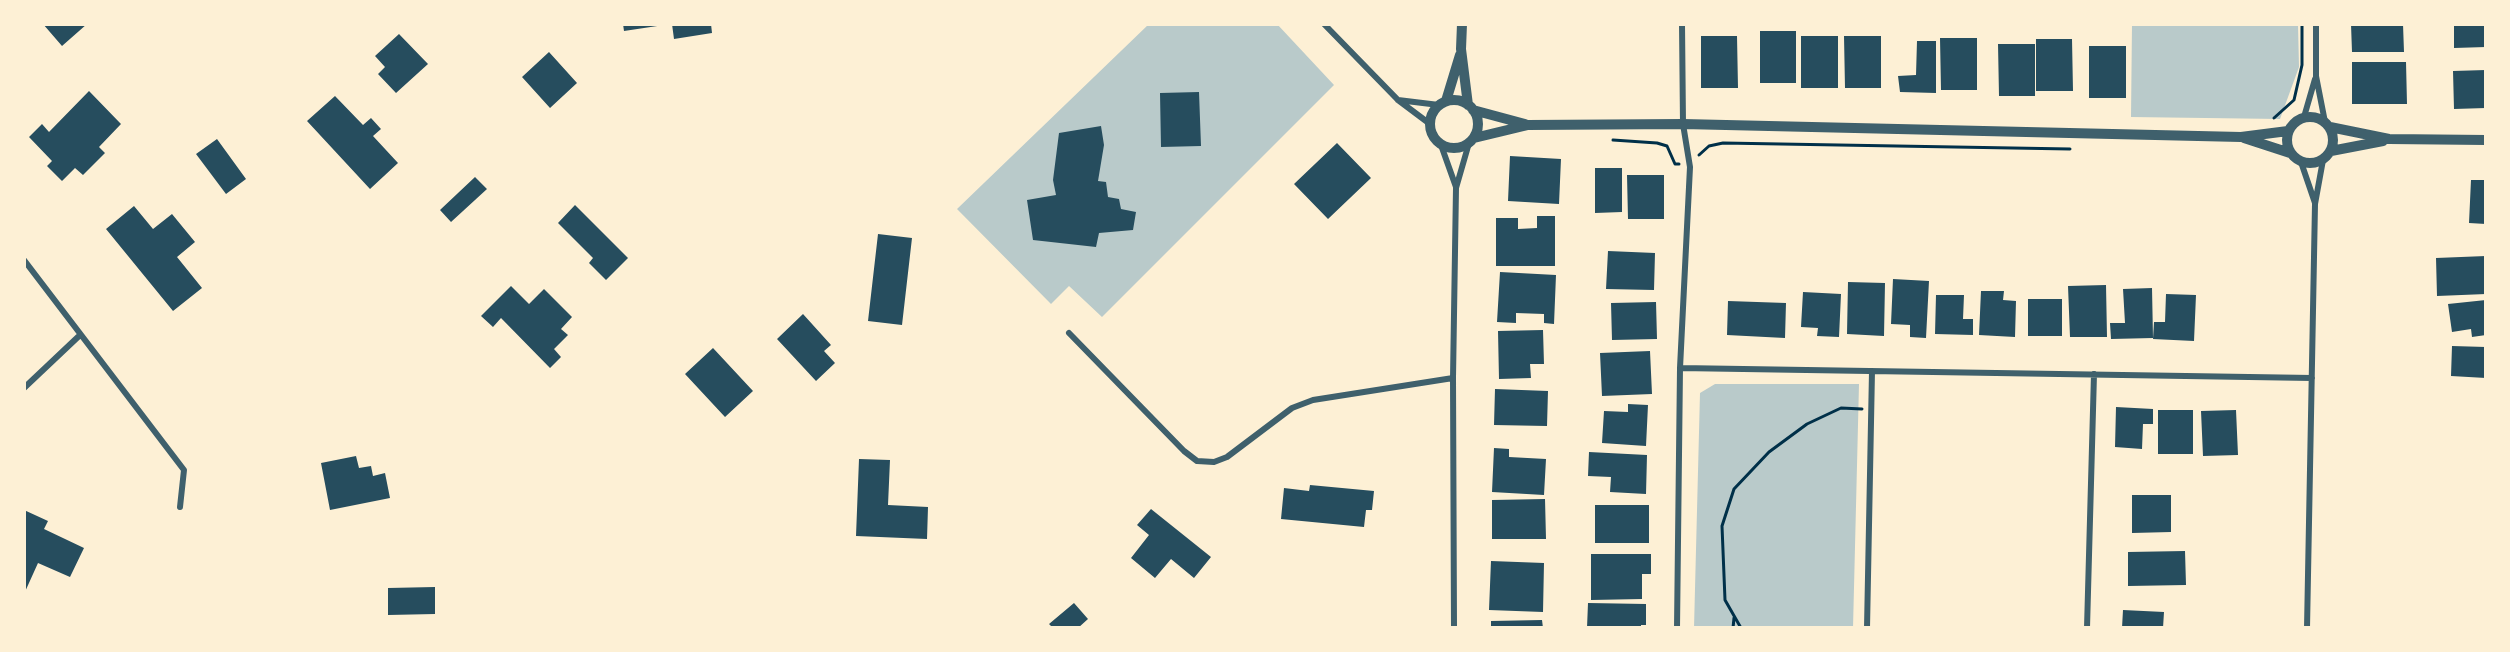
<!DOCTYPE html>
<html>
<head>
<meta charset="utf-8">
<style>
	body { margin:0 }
	#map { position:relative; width:2510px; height:652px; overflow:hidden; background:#fdf0d5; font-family:"Archivo Narrow",sans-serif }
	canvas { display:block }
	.frame { position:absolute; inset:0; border:26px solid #fdf0d5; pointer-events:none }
</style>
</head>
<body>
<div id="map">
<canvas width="2510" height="652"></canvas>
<div class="frame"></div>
</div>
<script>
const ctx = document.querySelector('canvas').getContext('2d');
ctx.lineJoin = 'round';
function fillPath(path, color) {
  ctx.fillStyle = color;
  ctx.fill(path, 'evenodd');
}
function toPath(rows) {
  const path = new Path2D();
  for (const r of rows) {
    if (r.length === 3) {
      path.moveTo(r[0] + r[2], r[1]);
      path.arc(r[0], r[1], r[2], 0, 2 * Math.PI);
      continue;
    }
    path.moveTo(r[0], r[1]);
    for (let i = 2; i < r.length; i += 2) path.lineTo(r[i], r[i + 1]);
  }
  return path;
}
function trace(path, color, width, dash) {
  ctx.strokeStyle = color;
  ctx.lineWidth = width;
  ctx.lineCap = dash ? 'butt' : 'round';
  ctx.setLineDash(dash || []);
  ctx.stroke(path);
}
const green = toPath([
	[1149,24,1277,24,1334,85,1102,317,1069,286,1051,304,957,209],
	[2132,24,2298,24,2299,67,2280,119,2131,117],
	[1715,384,1859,384,1853,628,1694,628,1700,393]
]);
const building = toPath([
	[43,24,87,24,62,46],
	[623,24,664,24,664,25,624,31],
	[672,24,711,24,712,33,674,39],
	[2351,24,2403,24,2404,52,2352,52],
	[2454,24,2486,24,2486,47,2454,48],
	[1760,31,1796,31,1796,83,1760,83],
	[399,34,428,64,396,93,378,74,385,67,375,56],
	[1701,36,1737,36,1738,88,1701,88],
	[1801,36,1838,36,1838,88,1801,88],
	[1844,36,1881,36,1881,88,1845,88],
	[1940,38,1977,38,1977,90,1941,90],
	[2036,39,2072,39,2073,91,2036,91],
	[1917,41,1936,41,1936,93,1900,92,1898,76,1916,75],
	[1998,44,2035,44,2035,96,1999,96],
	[2089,46,2126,46,2126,98,2089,98],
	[549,52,577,83,550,108,522,77],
	[2352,62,2406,62,2407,104,2352,104],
	[2486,70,2486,108,2454,109,2453,71],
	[89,91,121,124,99,147,105,153,83,175,75,168,62,181,47,166,52,161,29,137,42,124,49,132],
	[1199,92,1201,146,1161,147,1160,93],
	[335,96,363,125,371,118,381,129,373,136,398,163,370,189,307,121],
	[1101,126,1104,145,1098,181,1106,182,1108,197,1119,199,1121,209,1136,212,1133,230,1099,233,1096,247,1033,240,1027,200,1056,195,1053,180,1059,133],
	[217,139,246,179,226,194,196,154],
	[1337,143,1371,178,1328,219,1294,184],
	[1510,156,1561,159,1559,204,1508,201],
	[1595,168,1622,168,1622,212,1595,213],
	[1627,175,1664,175,1664,219,1628,219],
	[475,177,487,189,451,222,440,210],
	[2471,180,2486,180,2486,224,2469,223],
	[575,205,628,258,606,280,589,263,593,258,558,223],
	[134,206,153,229,172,214,195,242,177,257,202,288,173,311,106,229],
	[1537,216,1555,216,1555,266,1496,266,1496,218,1518,218,1518,229,1537,228],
	[878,234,912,238,902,325,868,321],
	[1608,251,1655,253,1654,290,1606,289],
	[2486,256,2486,294,2437,296,2436,258],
	[1500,272,1556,275,1554,324,1544,323,1544,314,1516,313,1516,323,1497,322],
	[1893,279,1929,281,1926,338,1910,337,1910,325,1891,324],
	[1848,282,1885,283,1884,336,1847,334],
	[2106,285,2107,337,2070,337,2068,286],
	[511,286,529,304,544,289,572,317,561,329,568,335,554,349,561,357,550,368,501,318,493,327,481,316],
	[2152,288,2153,338,2111,339,2110,323,2125,323,2123,289],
	[1981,291,2004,291,2003,300,2016,301,2015,337,1979,335],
	[1803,292,1841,294,1839,337,1817,336,1818,328,1801,327],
	[2166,294,2196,295,2194,341,2153,339,2154,322,2165,322],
	[1936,295,1964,295,1963,319,1973,319,1973,335,1935,334],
	[2028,299,2062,299,2062,336,2028,336],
	[2486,300,2486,335,2472,337,2471,329,2452,332,2448,304],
	[1728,301,1786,303,1785,338,1727,335],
	[1656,302,1657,339,1612,340,1611,303],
	[803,314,831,345,824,351,835,363,816,381,777,339],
	[1543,330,1544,364,1530,364,1531,378,1499,379,1498,331],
	[2452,346,2486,347,2486,378,2451,376],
	[713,348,753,391,725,417,685,374],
	[1650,351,1652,394,1602,396,1600,353],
	[1495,389,1548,391,1547,426,1494,425],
	[1628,404,1648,405,1646,446,1602,443,1604,411,1628,412],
	[2116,407,2153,409,2153,424,2143,424,2142,449,2115,447],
	[2158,410,2193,410,2193,454,2158,454],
	[2236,410,2238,455,2203,456,2201,411],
	[1494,448,1509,449,1509,457,1546,459,1544,495,1492,492],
	[1589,452,1647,455,1646,494,1610,492,1611,477,1588,476],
	[356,456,359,468,371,466,373,476,385,473,390,498,330,510,321,463],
	[859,459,890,460,888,505,928,507,927,539,856,536],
	[1310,485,1374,491,1372,510,1366,510,1364,527,1281,519,1284,488,1309,491],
	[2132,495,2171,495,2171,532,2132,533],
	[1545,499,1546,539,1492,539,1492,500],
	[1595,505,1649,505,1649,543,1595,543],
	[1151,509,1211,557,1194,578,1171,559,1155,578,1131,558,1149,535,1137,525],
	[24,510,48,521,44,529,84,548,70,577,38,563,24,594],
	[2185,551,2186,585,2128,586,2128,552],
	[1591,554,1651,554,1651,574,1642,574,1642,599,1591,600],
	[1491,561,1544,563,1543,612,1489,610],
	[435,587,435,614,388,615,388,588],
	[1074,603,1088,619,1078,628,1053,628,1049,624],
	[1588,603,1646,604,1646,625,1641,625,1641,628,1587,628],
	[2123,610,2164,612,2163,628,2122,628],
	[1542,620,1543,628,1491,628,1491,621]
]);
const path = toPath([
	[2274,118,2294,100,2302,65,2302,24],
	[1613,140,1657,143,1667,146,1675,164,1679,164],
	[1699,155,1709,146,1723,143,2070,149],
	[1733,628,1734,618],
	[1741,628,1725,600,1722,526,1734,489,1769,452,1807,424,1841,408,1862,409]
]);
const minor = toPath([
	[1324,24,1398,100,1430,124],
	[2316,24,2316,76,2325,122],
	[1398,100,1439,105],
	[2304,117,2315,79],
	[1441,145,1456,187],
	[2301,162,2315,203],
	[24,260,184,470,180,507],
	[1069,333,1184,451,1197,461,1214,462,1227,457,1292,408,1313,400,1453,378],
	[1680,368,2312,378],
	[24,388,79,336],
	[1454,628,1453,378,1456,188,1469,143],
	[1677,628,1680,368,1690,167,1683,124,1682,24],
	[1867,628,1872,371],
	[2087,628,2094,374],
	[2307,628,2315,204,2323,160]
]);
const tertiary = toPath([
	[1462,24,1461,49,1468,105],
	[1454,124,24],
	[1446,101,1460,55],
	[1473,110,1525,124],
	[2310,140,23],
	[2330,127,2389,139,2486,140],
	[1474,138,1528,125,1683,124,2241,137,2288,131],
	[2244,138,2290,153],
	[2331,151,2383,141]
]);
fillPath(green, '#b9caca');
fillPath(building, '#264d5e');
trace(path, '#003049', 3);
trace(minor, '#3f606c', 6);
trace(tertiary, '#3f606c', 10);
</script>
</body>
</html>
